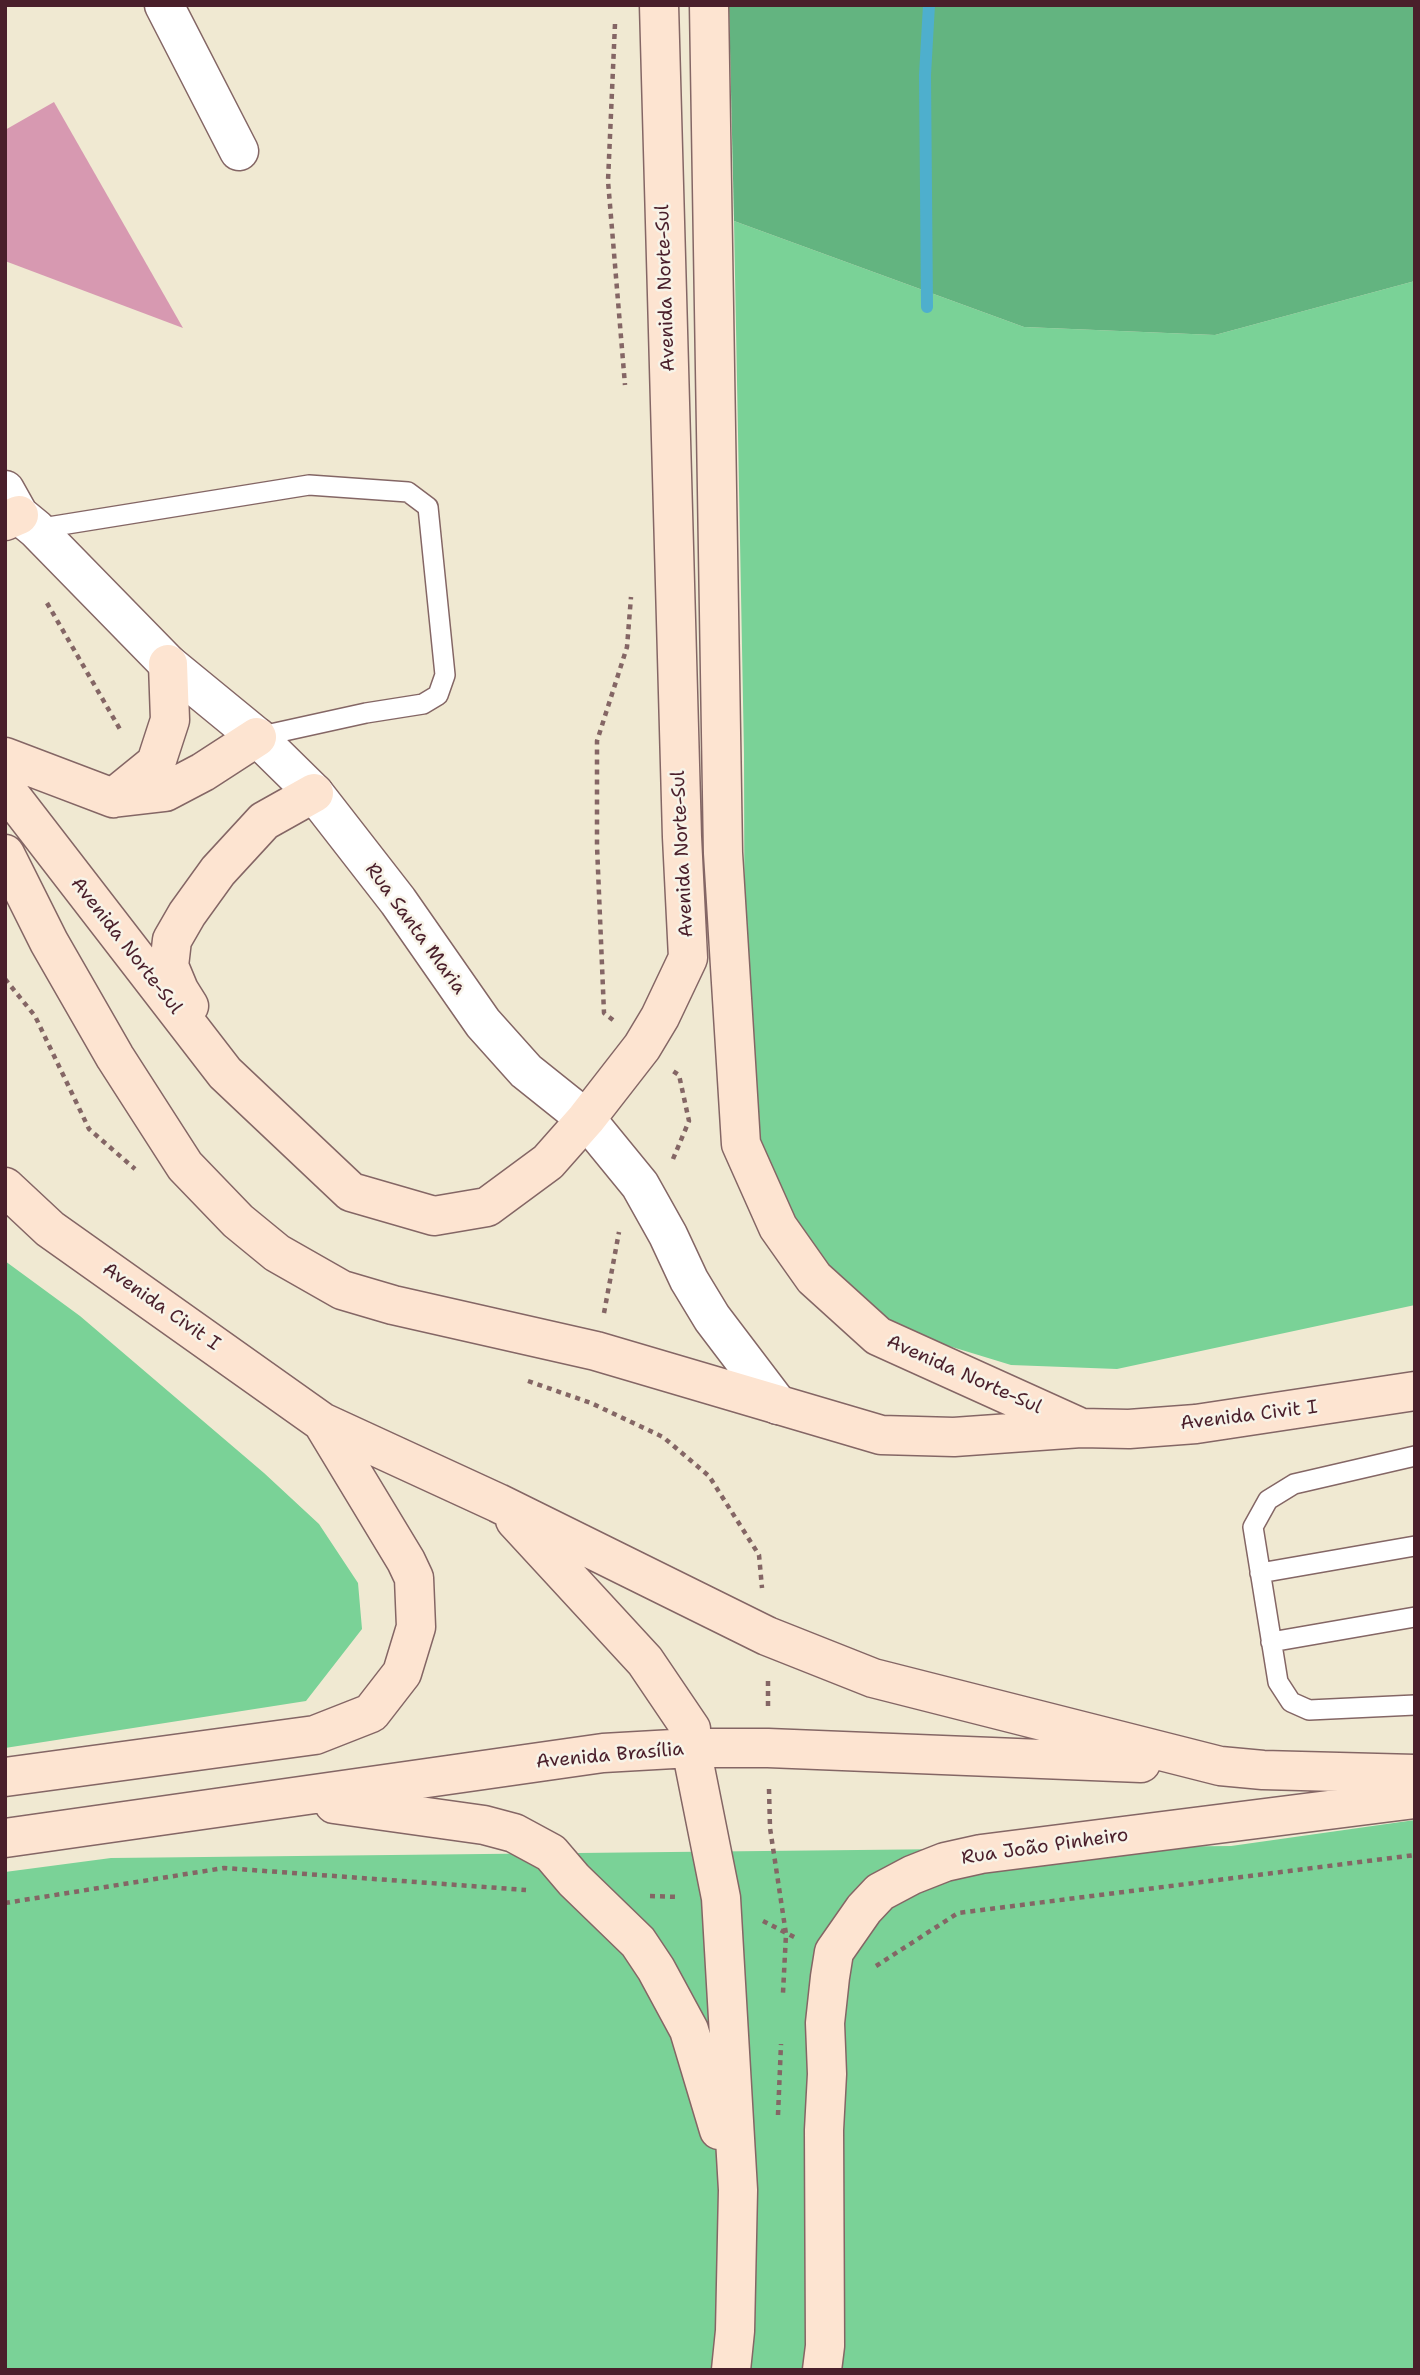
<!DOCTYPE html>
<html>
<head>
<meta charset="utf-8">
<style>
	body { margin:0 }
	#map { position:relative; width:1420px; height:2375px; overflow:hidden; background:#f0e9d2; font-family:"Shantell Sans",sans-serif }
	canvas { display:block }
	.frame { position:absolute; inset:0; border:7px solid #4a1f2b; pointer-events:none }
</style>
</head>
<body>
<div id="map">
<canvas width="1420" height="2375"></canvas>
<div class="frame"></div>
</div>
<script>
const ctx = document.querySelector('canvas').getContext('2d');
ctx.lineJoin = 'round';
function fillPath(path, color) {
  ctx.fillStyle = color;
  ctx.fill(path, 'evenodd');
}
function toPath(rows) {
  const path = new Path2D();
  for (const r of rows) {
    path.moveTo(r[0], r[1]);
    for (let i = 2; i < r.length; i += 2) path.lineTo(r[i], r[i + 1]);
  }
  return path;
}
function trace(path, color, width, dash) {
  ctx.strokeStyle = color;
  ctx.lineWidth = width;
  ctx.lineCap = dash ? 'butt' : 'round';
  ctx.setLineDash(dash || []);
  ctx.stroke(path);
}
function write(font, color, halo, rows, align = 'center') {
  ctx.font = font + ' "Shantell Sans",sans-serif';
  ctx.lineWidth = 5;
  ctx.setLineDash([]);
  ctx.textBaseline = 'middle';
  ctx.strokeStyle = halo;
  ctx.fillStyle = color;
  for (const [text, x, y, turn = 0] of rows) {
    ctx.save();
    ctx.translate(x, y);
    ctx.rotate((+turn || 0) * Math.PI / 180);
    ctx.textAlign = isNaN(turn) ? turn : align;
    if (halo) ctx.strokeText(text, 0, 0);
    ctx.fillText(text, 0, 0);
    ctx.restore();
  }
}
const green = toPath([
	[734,221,1024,327,1215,335,1415,281,1415,1305,1117,1369,1011,1365,939,1343,864,1308,804,1249,745,1111,744,754],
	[5,1261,80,1316,264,1473,319,1524,358,1583,362,1629,306,1701,5,1748],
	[1415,1820,1415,2370,5,2370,5,1872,111,1858,1231,1846]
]);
const forest = toPath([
	[729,5,1415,5,1415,281,1215,335,1024,327,734,221]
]);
const stream = toPath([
	[927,307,925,75,929,5]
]);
const building = toPath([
	[54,102,183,328,5,261,5,130]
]);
const path = toPath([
	[615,24,608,181,625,385],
	[47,603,121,731],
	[5,979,35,1016,89,1129,135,1169],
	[613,1020,604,1013,597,846,597,741,627,647,631,597],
	[673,1159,689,1121,679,1075,673,1071],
	[604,1313,619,1232],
	[528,1381,591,1403,663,1437,709,1476,759,1555,762,1588],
	[768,1681,768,1707],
	[769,1789,770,1828,786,1934,783,1993],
	[650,1896,680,1897],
	[5,1903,224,1868,526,1890],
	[763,1921,796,1938],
	[876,1966,958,1913,1415,1855],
	[778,2115,781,2044]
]);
const lane = toPath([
	[36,529,309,485,408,492,428,507,445,675,438,695,423,704,366,713,257,737],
	[1415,1456,1294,1484,1268,1500,1253,1527,1278,1682,1291,1702,1309,1710,1415,1705],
	[1260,1573,1415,1546],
	[1271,1642,1415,1617]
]);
const street = toPath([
	[164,5,239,151],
	[5,490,19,515,36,529,168,664,257,737,314,793,398,901,483,1023,526,1071,586,1119,640,1185,668,1235,689,1280,712,1318,778,1405]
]);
const secondary = toPath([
	[709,5,723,853,741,1144,778,1227,814,1278,878,1336,1077,1426],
	[5,521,19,515],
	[5,757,113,798,156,763,170,720,168,664],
	[5,788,225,1073,351,1192,434,1216,487,1207,548,1162,586,1119,642,1047,660,1017,688,958,682,837,659,5],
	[113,798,165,792,203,772,257,737],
	[5,854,49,942,115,1057,185,1166,238,1221,277,1253,342,1290,393,1305,596,1351,881,1435,954,1437,1081,1428,1129,1429,1196,1424,1415,1391],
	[189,1006,179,990,169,966,172,940,187,914,218,871,264,821,314,793],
	[5,1187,50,1229,322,1422,498,1503,767,1636,873,1678,1220,1766,1263,1770,1415,1774],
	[515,1520,645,1661,691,1729,691,1748,721,1898,738,2190,735,2331,731,2370],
	[5,1777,315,1735,371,1713,402,1673,416,1627,414,1578,406,1561,322,1422],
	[334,1804,484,1825,514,1833,551,1853,574,1880,638,1942,656,1969,689,2030,719,2130],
	[5,1838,603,1753,691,1748,768,1748,1141,1763],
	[822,2370,825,2346,824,2130,827,2074,825,2023,830,1977,834,1952,864,1909,880,1892,912,1875,945,1862,981,1854,1415,1799]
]);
const streetNames = [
	["Avenida Norte-Sul",666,288,-92],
	["Avenida Norte-Sul",683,854,-93],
	["Rua Santa Maria",415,929,54],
	["Avenida Norte-Sul",126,946,52],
	["Avenida Civit I",161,1307,35],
	["Avenida Norte-Sul",964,1375,24],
	["Avenida Civit I",1249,1416,-7],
	["Avenida Brasília",610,1756,-5],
	["Rua João Pinheiro",1045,1847,-8]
];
fillPath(green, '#7ad297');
fillPath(forest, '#63b480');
trace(stream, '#4eafcd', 12);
fillPath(building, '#d799b1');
trace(lane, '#846665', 22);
trace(street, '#846665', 41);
trace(secondary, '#846665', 41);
trace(path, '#846665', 4.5, [5, 5]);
trace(lane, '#fff', 19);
trace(street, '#fff', 38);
trace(secondary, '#fde4d1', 38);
write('19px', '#4a1f2b', '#f7f3e8', streetNames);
</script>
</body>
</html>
